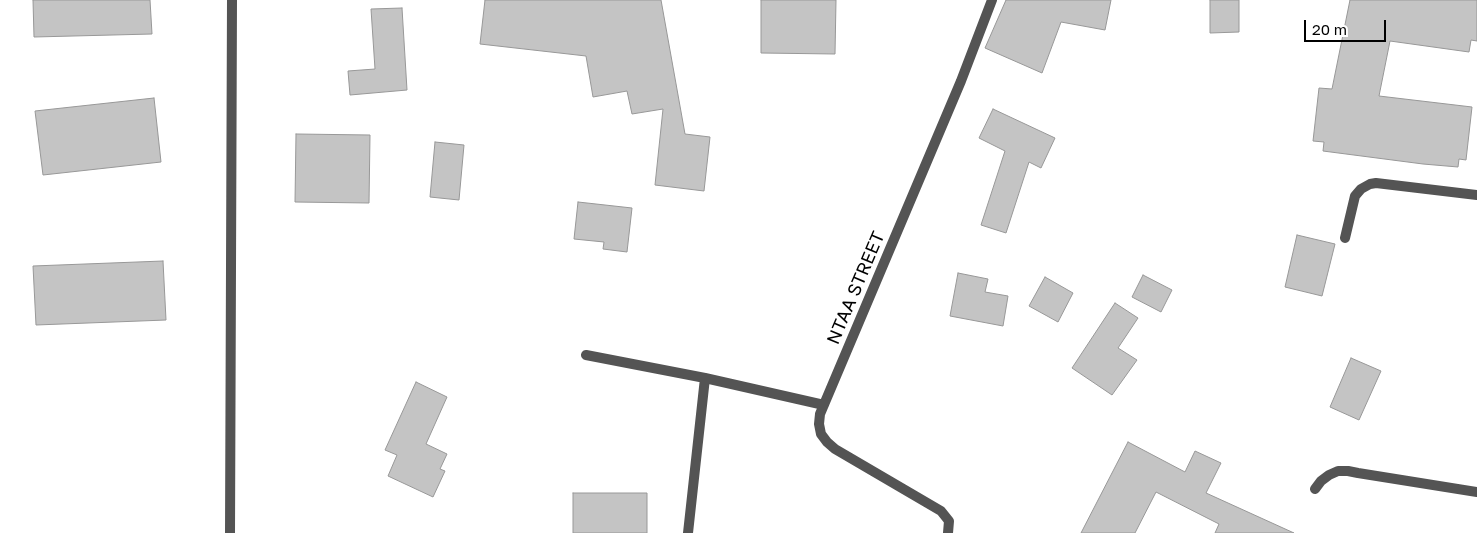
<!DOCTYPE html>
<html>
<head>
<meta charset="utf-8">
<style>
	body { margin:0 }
	#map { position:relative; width:1477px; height:533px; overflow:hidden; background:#fff; font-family:"Golos Text",sans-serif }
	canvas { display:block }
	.scale { position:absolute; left:1304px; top:20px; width:82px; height:22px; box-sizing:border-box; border:2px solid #000; border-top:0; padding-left:6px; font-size:15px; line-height:18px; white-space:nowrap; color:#000; -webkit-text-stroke:4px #fff; paint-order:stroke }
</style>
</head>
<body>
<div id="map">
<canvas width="1477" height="533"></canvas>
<div class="scale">20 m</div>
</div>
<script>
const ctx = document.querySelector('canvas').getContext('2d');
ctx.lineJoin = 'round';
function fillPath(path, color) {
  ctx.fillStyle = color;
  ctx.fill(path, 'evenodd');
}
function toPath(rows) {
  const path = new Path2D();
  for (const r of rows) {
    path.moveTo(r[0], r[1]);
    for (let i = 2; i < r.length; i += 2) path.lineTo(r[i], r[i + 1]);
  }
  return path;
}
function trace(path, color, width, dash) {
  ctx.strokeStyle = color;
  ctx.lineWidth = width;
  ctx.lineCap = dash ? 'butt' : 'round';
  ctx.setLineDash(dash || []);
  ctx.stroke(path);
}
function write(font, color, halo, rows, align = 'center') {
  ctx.font = font + ' "Golos Text",sans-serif';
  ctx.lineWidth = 5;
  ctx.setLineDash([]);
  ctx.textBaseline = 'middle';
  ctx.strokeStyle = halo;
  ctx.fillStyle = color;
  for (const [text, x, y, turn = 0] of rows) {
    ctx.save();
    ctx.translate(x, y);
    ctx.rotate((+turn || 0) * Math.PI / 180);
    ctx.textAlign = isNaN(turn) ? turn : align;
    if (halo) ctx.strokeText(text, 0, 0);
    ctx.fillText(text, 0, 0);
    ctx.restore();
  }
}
const building = toPath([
	[33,0,150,0,152,34,34,37,33,0],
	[485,0,661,0,685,134,710,137,704,191,655,185,663,109,632,114,627,91,593,97,586,56,480,44,485,0],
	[761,0,836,0,835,54,761,53,761,0],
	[1006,0,1111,0,1105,30,1061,22,1042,73,985,48,1006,0],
	[1210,0,1239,0,1239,32,1210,33,1210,0],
	[1350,0,1477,0,1477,41,1471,40,1469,52,1390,41,1379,96,1472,107,1466,160,1459,159,1458,167,1423,164,1323,151,1324,142,1313,141,1319,88,1332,89,1350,0],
	[402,8,407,90,350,95,348,71,375,69,371,9,402,8],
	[154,98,161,162,43,175,35,111,154,98],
	[993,109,1055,138,1041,168,1029,162,1006,233,981,225,1005,151,979,138,993,109],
	[296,134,370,135,369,203,295,202,296,134],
	[435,142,464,145,459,200,430,197,435,142],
	[578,202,632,208,627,252,603,249,604,242,574,239,578,202],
	[1297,235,1335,244,1322,296,1285,287,1297,235],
	[163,261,166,320,36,325,33,266,163,261],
	[958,273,988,279,985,292,1008,296,1003,326,950,316,958,273],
	[1143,275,1172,290,1161,312,1132,297,1143,275],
	[1045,277,1073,293,1058,322,1029,306,1045,277],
	[1115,303,1138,318,1118,348,1137,360,1112,395,1072,368,1115,303],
	[1351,358,1381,371,1359,420,1330,407,1351,358],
	[416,382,447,397,426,444,447,454,440,469,445,471,433,497,388,476,397,455,385,450,416,382],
	[1128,442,1185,472,1195,451,1221,463,1206,493,1294,533,1215,533,1219,524,1156,492,1135,533,1081,533,1128,442],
	[573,493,647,493,647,533,573,533,573,493]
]);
const street = toPath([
	[1345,238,1355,196,1361,189,1370,184,1376,183,1477,195],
	[586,355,705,378,824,405],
	[1315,489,1321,481,1329,475,1338,471,1348,471,1358,473,1477,492],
	[230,533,232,0],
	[688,533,705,378],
	[948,533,949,521,941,511,835,449,827,442,821,434,819,424,820,414,961,81,992,0]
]);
const streetNames = [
	["NTAA STREET",856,288,-67]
];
fillPath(building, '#c4c4c4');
trace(building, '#989898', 1);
trace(street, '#545454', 10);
write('18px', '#000', '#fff', streetNames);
</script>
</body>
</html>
